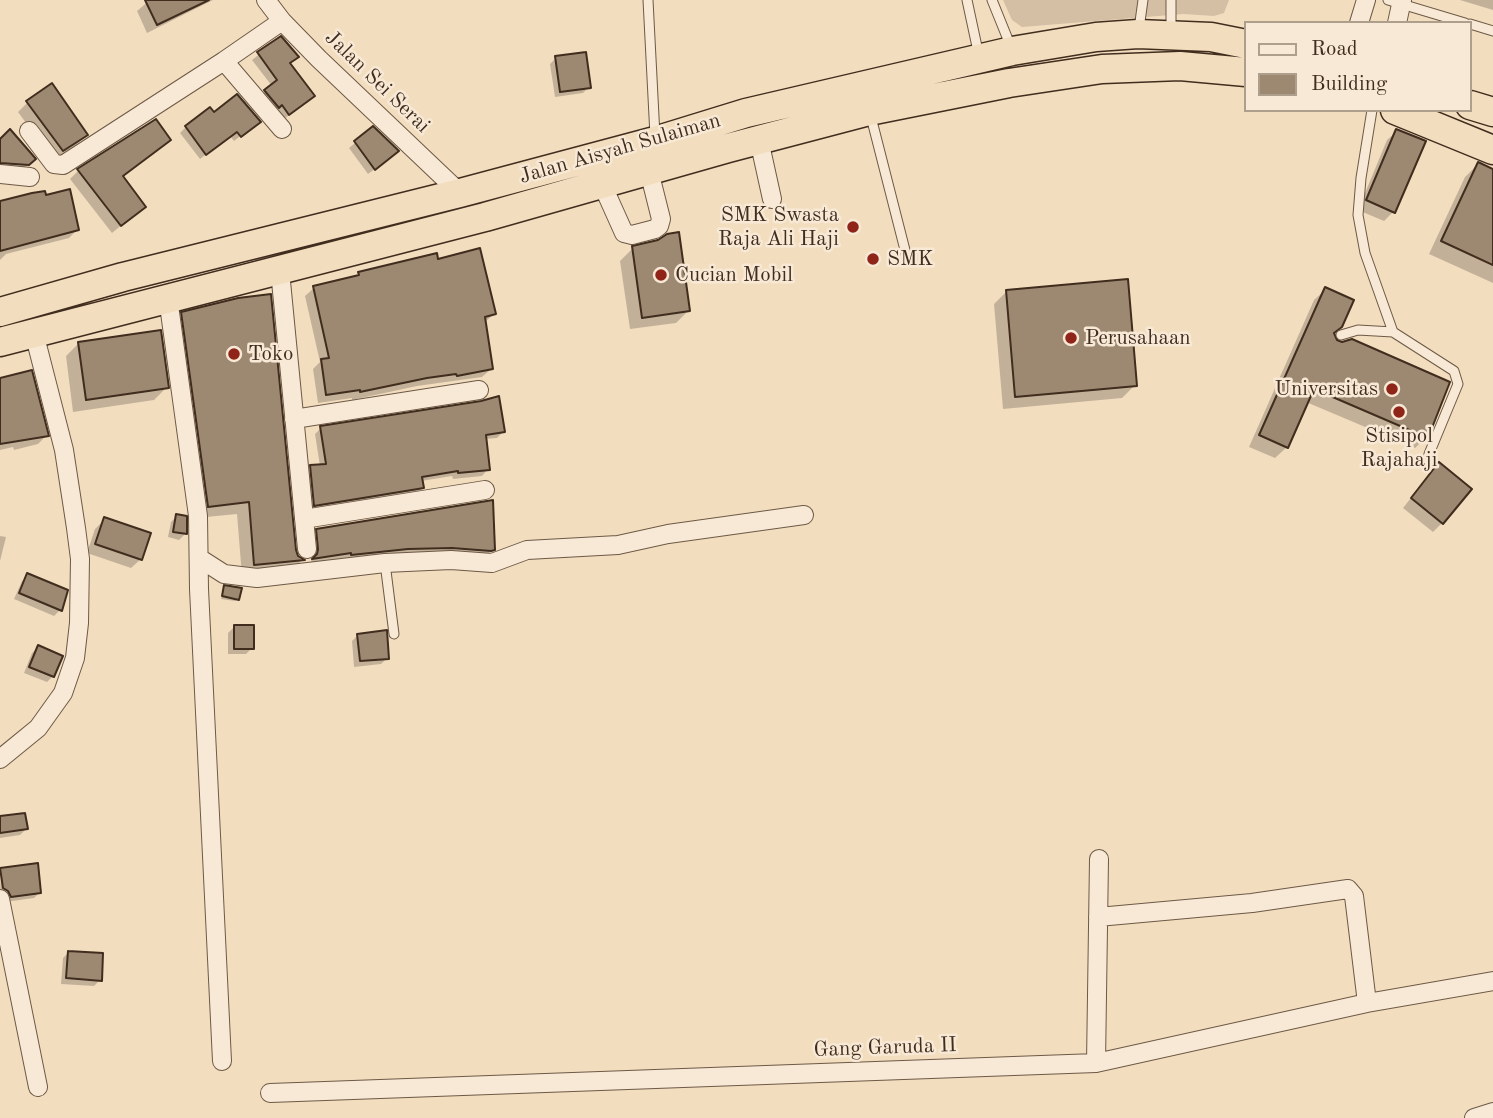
<!DOCTYPE html>
<html>
<head>
<meta charset="utf-8">
<style>
	body { margin:0 }
	#map { position:relative; width:1493px; height:1118px; overflow:hidden; background:#f3ddbf; font-family:"Old Standard TT",serif }
	canvas { display:block }
	.legend { position:absolute; left:1244px; top:21px; width:228px; height:91px; box-sizing:border-box; background:#f7e9d5; border:2px solid #ae9e8c; margin:0; padding:9px 12px; list-style:none; font-size:21px; color:#402d1e }
	.legend li { display:flex; align-items:center; gap:14px; height:35px }
	.legend b { width:35px; border:2px solid #ae9e8c }
</style>
</head>
<body>
<div id="map">
<canvas width="1493" height="1118"></canvas>
<ul class="legend">
<li><b style="height:9px;background:#f7e9d5"></b>Road</li>
<li><b style="height:19px;background:#9d8972"></b>Building</li>
</ul>
</div>
<script>
const ctx = document.querySelector('canvas').getContext('2d');
ctx.lineJoin = 'round';
function fillPath(path, color) {
  ctx.fillStyle = color;
  ctx.fill(path, 'evenodd');
}
function toPath(rows) {
  const path = new Path2D();
  for (const r of rows) {
    path.moveTo(r[0], r[1]);
    for (let i = 2; i < r.length; i += 2) path.lineTo(r[i], r[i + 1]);
  }
  return path;
}
function trace(path, color, width, dash) {
  ctx.strokeStyle = color;
  ctx.lineWidth = width;
  ctx.lineCap = dash ? 'butt' : 'round';
  ctx.setLineDash(dash || []);
  ctx.stroke(path);
}
function write(font, color, halo, rows, align = 'center') {
  ctx.font = font + ' "Old Standard TT",serif';
  ctx.lineWidth = 5;
  ctx.setLineDash([]);
  ctx.textBaseline = 'middle';
  ctx.strokeStyle = halo;
  ctx.fillStyle = color;
  for (const [text, x, y, turn = 0] of rows) {
    ctx.save();
    ctx.translate(x, y);
    ctx.rotate((+turn || 0) * Math.PI / 180);
    ctx.textAlign = isNaN(turn) ? turn : align;
    if (halo) ctx.strokeText(text, 0, 0);
    ctx.fillText(text, 0, 0);
    ctx.restore();
  }
}
const green = toPath([
	[1003,0,1229,0,1224,13,1214,16,1183,14,1022,27,1012,20]
]);
const shadow = toPath([
	[150,0,213,0,147,33,137,11],
	[1460,0,1493,0,1493,10],
	[280,38,288,64,306,102,283,120,259,97,272,86,252,60],
	[556,58,589,87,583,93,555,97,550,64],
	[28,102,86,135,77,144,53,160,18,112],
	[214,114,252,127,234,141,230,136,200,159,180,133,186,127],
	[155,121,121,177,144,207,112,233,70,179,78,171],
	[373,128,391,157,368,174,349,148],
	[1397,131,1393,212,1384,221,1358,210,1387,140],
	[0,141,33,159,21,171,0,169],
	[1478,164,1493,171,1493,283,1429,254,1465,177],
	[0,203,77,230,69,238,6,254,0,260],
	[659,242,689,310,676,323,630,329,620,261,633,248],
	[437,261,494,314,485,322,491,369,482,377,417,386,352,400,352,398,318,403,313,369,320,362,305,296,314,288,355,278,359,274],
	[1326,289,1341,326,1333,334,1335,342,1427,437,1415,448,1306,402,1287,447,1275,458,1249,447,1314,300],
	[1007,291,1135,385,1122,398,1003,409,994,304],
	[182,314,297,557,302,560,291,572,242,576,237,514,196,518,170,327],
	[79,343,167,387,154,400,73,412,66,356],
	[31,372,47,435,38,444,14,450,13,447,0,450,0,378],
	[321,428,503,432,497,438,485,439,488,469,482,476,453,479,452,476,421,481,422,488,416,494,309,511,305,473,311,467,320,466,315,434],
	[1430,474,1442,523,1433,532,1403,508],
	[177,516,185,518,185,534,179,540,168,537,171,522],
	[105,519,141,559,131,568,87,553,95,529],
	[317,530,493,549,487,555,345,560,345,558,310,564,313,556,311,536],
	[0,536,6,537,0,561],
	[28,575,60,610,54,616,14,599,22,581],
	[225,587,238,599,235,601,221,599],
	[234,627,252,648,246,654,228,654,228,633],
	[358,635,387,658,381,664,354,667,352,641],
	[38,647,53,676,47,682,24,673,32,653],
	[0,818,26,829,20,835,0,838],
	[1,869,40,892,34,898,5,902,0,896],
	[69,952,100,980,94,986,61,984,63,958]
]);
const building = toPath([
	[145,0,209,0,157,25,145,0],
	[281,36,299,57,290,63,315,96,289,115,282,105,279,108,264,90,277,80,257,52,281,36],
	[586,52,591,88,560,92,555,56,586,52],
	[52,83,88,135,63,151,26,101,52,83],
	[237,94,261,122,241,137,237,132,206,155,185,126,210,107,214,112,237,94],
	[156,119,171,140,123,176,146,207,121,226,77,169,156,119],
	[373,126,399,151,375,170,354,141,373,126],
	[10,129,36,159,29,165,0,163,0,139,10,129],
	[1396,129,1426,141,1395,213,1366,200,1396,129],
	[1478,162,1493,169,1493,265,1441,241,1478,162],
	[70,189,79,230,0,251,0,201,32,193,45,191,46,195,70,189],
	[679,232,690,311,642,318,632,246,658,240,667,234,679,232],
	[480,248,496,314,485,317,493,369,457,376,456,374,427,378,360,392,360,390,326,395,321,359,329,358,313,286,359,275,358,272,437,253,438,259,480,248],
	[1128,279,1137,386,1015,397,1006,290,1128,279],
	[1325,287,1354,300,1342,327,1334,333,1337,340,1342,342,1352,339,1450,382,1428,438,1314,389,1288,448,1259,435,1325,287],
	[271,294,296,550,298,556,305,560,254,565,249,502,208,507,181,312,238,298,271,294],
	[161,330,169,388,86,400,78,342,161,330],
	[32,370,49,436,0,444,0,378,32,370],
	[499,396,505,432,486,435,490,470,458,473,458,471,422,477,424,488,314,506,310,465,326,464,320,426,481,401,499,396],
	[1439,462,1472,489,1443,524,1411,498,1439,462],
	[493,500,495,550,491,551,452,548,408,549,351,555,351,553,312,559,317,554,318,549,316,529,493,500],
	[176,514,187,516,187,534,173,532,176,514],
	[104,517,151,533,142,560,95,544,104,517],
	[27,573,68,590,62,611,19,593,27,573],
	[224,585,242,588,239,600,222,596,224,585],
	[234,625,254,625,254,649,234,649,234,625],
	[387,630,389,659,360,661,357,634,387,630],
	[38,645,63,656,54,677,29,667,38,645],
	[25,813,28,829,0,833,0,816,25,813],
	[38,863,41,893,11,897,8,891,3,888,0,868,38,863],
	[68,951,103,953,102,981,66,978,68,951]
]);
const service = toPath([
	[648,0,655,136],
	[967,0,979,56],
	[992,0,1011,47],
	[1388,0,1465,23],
	[1470,24,1493,31],
	[1139,29,1143,0],
	[1171,33,1171,0],
	[1372,110,1361,178,1358,215,1365,253,1393,332],
	[870,113,906,254],
	[1341,335,1358,330,1393,332,1454,371,1458,384,1429,454],
	[385,563,394,634]
]);
const minor = toPath([
	[266,0,282,21,319,59,460,193],
	[1359,23,1366,0],
	[1397,23,1402,0],
	[224,61,282,129],
	[29,131,54,164,63,165,224,61,282,21],
	[759,140,772,199],
	[0,174,30,177],
	[602,184,624,233,632,235,655,229,659,226,661,219,649,171],
	[280,271,307,549],
	[168,298,198,516,199,589,222,1061],
	[294,419,479,390],
	[304,519,485,490],
	[199,558,224,574,257,578,385,563,451,560,492,563,527,550,618,545,668,534,804,515],
	[0,759,38,728,63,693,75,658,79,623,80,559,76,528,64,450,34,333],
	[0,899,38,1087],
	[1098,917,1252,903,1348,889,1354,896,1367,1003],
	[1096,1063,1099,859],
	[270,1093,1096,1063,1367,1003,1493,981],
	[1474,1118,1493,1112]
]);
const trunk = toPath([
	[1470,105,1493,112],
	[1395,110,1493,150],
	[0,312,123,277,460,193,655,141,746,113,1012,51,1096,37,1138,34,1211,37,1246,44],
	[0,342,485,217,728,148,869,111,1009,83,1102,69,1180,66,1246,72]
]);
const markers = [
	[853,227,7,"#8f2418"],
	[873,259,7,"#8f2418"],
	[661,275,7,"#8f2418"],
	[1071,338,7,"#8f2418"],
	[234,354,7,"#8f2418"],
	[1392,389,7,"#8f2418"],
	[1399,412,7,"#8f2418"]
];
const streetNames = [
	["Jalan Sei Serai",377,82,44],
	["Jalan Aisyah Sulaiman",620,149,-16],
	["Gang Garuda II",885,1048,-2]
];
const poiNames = [
	["SMK Swasta",839,215,"right"],
	["Raja Ali Haji",839,239,"right"],
	["SMK",887,259],
	["Cucian Mobil",675,275],
	["Perusahaan",1085,338],
	["Toko",248,354],
	["Universitas",1378,389,"right"],
	["Stisipol",1399,436,"center"],
	["Rajahaji",1399,460,"center"]
];
fillPath(green, '#d5bfa4');
fillPath(shadow, '#0003');
fillPath(building, '#9d8972');
trace(building, '#402d1e', 2);
trace(service, '#6d5946', 11);
trace(minor, '#6d5946', 20);
trace(trunk, '#402d1e', 31);
trace(service, '#f7e9d5', 9);
trace(minor, '#f7e9d5', 18);
trace(trunk, '#f3ddbf', 28);
for (const [x, y, r, color] of markers) {
  const dot = new Path2D();
  dot.arc(x, y, r, 0, 2 * Math.PI);
  ctx.fillStyle = color;
  ctx.fill(dot);
  trace(dot, '#f7e9d5', 2.5);
}
write('21px', '#402d1e', '#f7e9d5', streetNames);
write('21px', '#402d1e', '#f7e9d5', poiNames, 'left');
</script>
</body>
</html>
